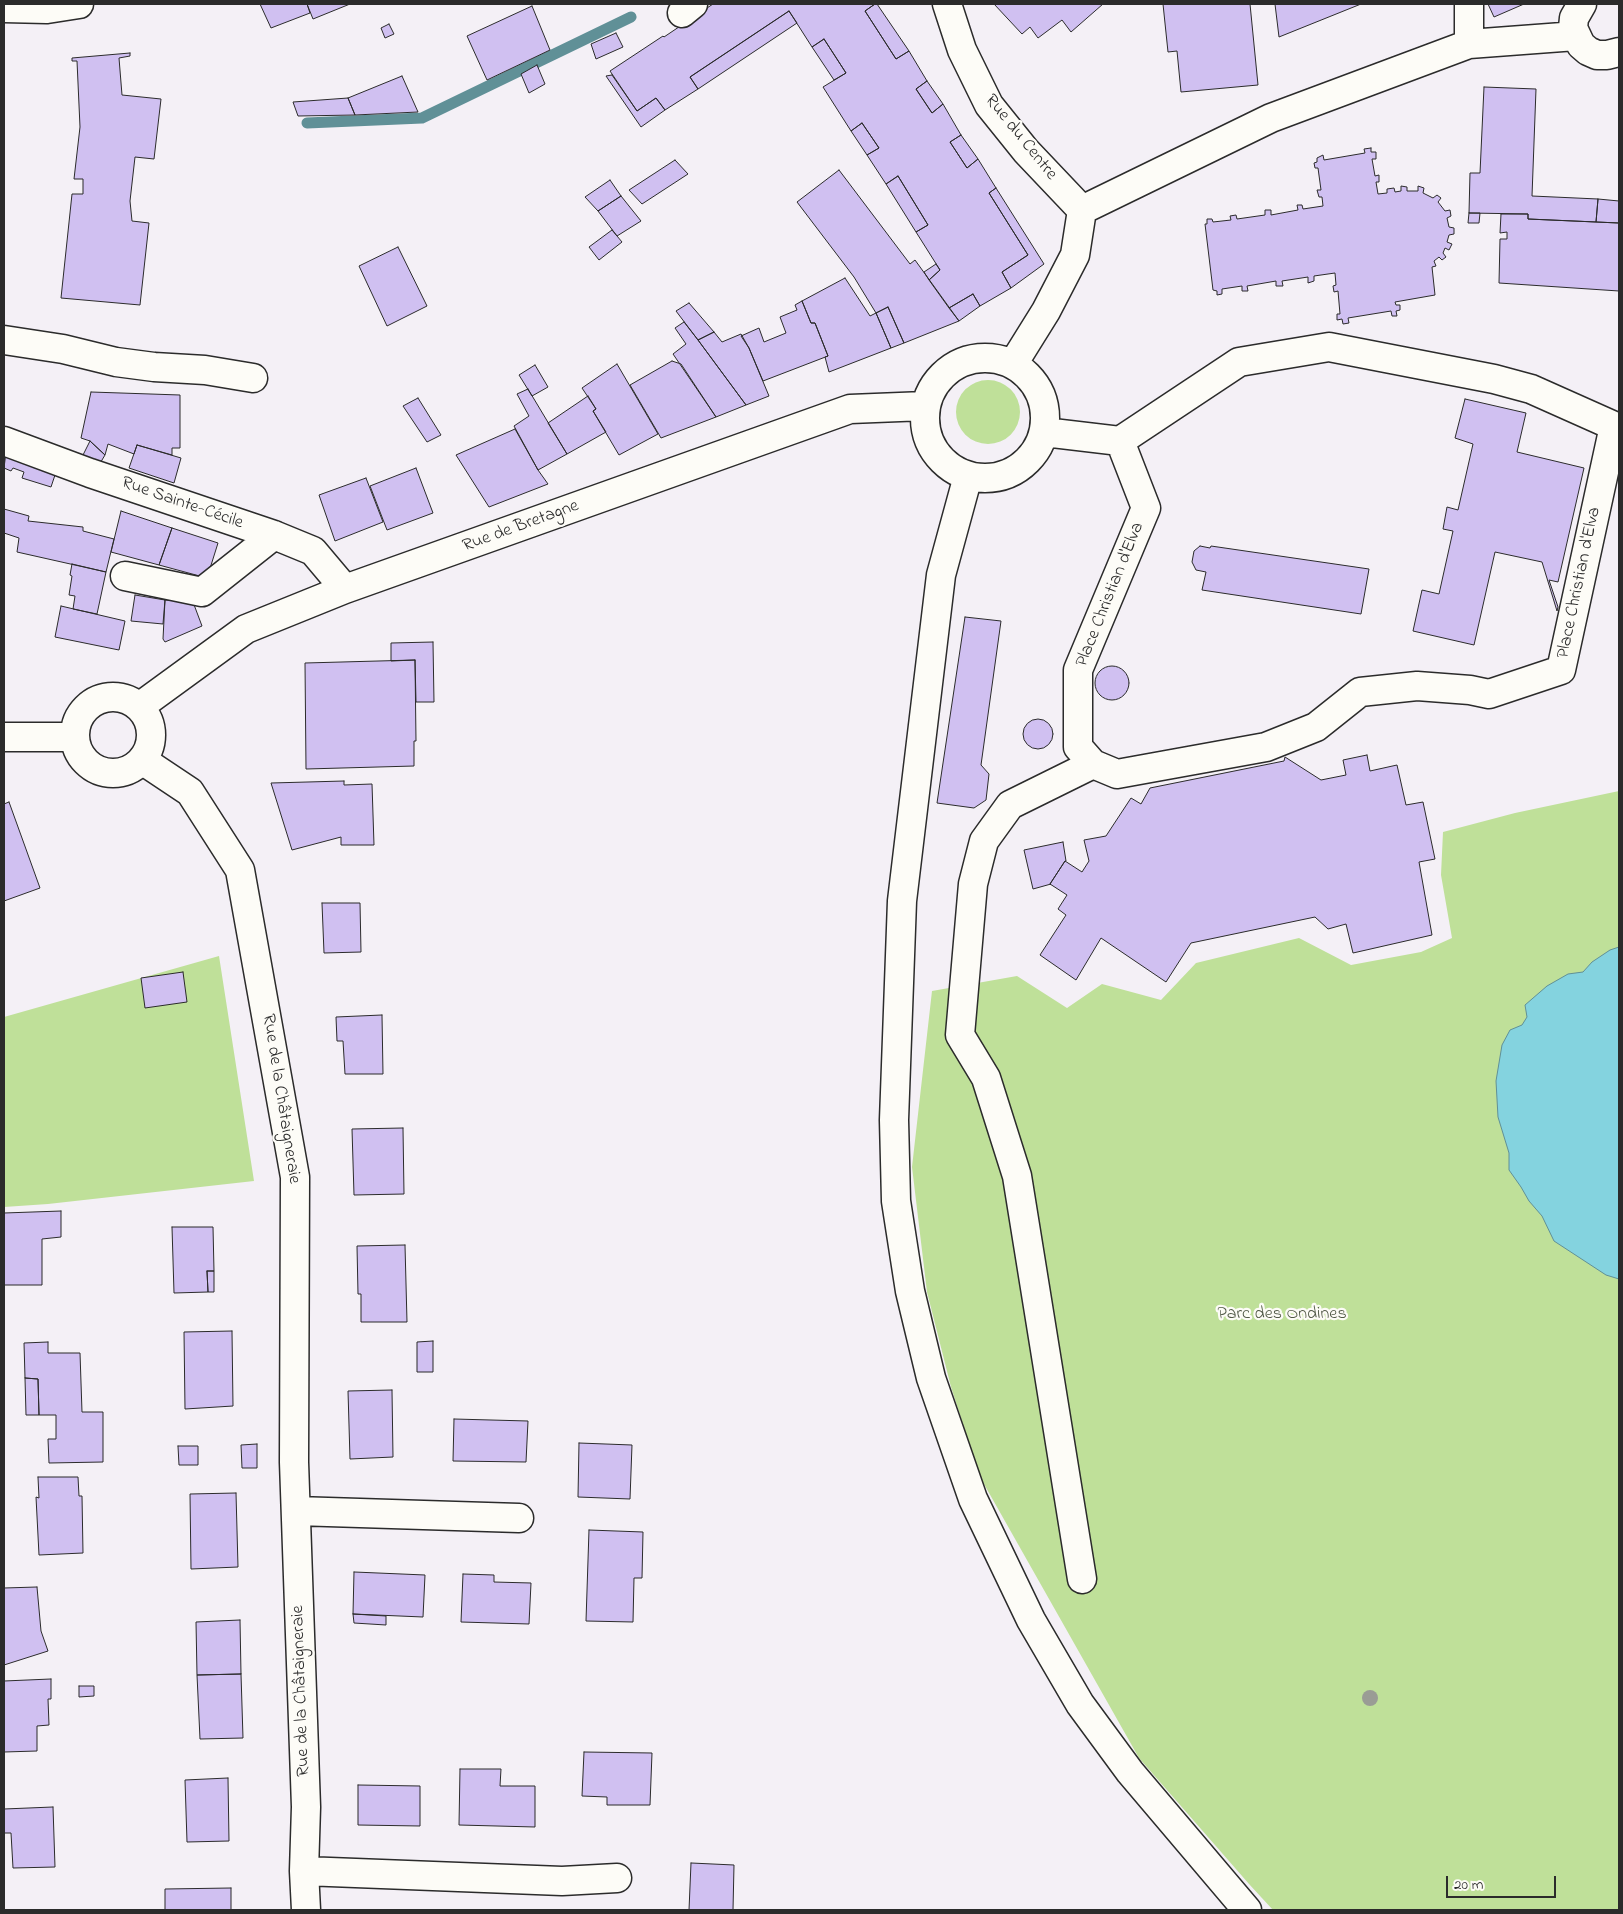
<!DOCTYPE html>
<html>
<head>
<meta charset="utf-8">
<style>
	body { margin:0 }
	#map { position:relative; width:1623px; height:1914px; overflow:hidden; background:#f4f0f6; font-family:"Indie Flower",sans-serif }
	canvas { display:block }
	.frame { position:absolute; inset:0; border:5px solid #2b2b2b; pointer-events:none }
	.scale { position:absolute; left:1446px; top:1876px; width:110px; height:22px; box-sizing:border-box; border:2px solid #2b2b2b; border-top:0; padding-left:6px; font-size:15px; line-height:18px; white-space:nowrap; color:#2b2b2b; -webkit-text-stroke:4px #fdfcf7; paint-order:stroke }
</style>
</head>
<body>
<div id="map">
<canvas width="1623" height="1914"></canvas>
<div class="frame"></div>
<div class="scale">20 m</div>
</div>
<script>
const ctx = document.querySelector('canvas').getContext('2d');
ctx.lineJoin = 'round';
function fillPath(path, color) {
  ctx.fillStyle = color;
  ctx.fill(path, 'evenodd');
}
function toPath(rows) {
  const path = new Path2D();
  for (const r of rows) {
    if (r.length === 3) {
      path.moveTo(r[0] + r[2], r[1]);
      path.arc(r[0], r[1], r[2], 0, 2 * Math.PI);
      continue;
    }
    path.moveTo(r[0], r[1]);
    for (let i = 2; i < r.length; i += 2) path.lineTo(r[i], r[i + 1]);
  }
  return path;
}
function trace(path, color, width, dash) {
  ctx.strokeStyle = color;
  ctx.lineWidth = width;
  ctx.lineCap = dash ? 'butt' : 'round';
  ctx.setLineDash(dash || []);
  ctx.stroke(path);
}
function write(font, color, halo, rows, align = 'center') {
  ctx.font = font + ' "Indie Flower",sans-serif';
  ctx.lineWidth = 4.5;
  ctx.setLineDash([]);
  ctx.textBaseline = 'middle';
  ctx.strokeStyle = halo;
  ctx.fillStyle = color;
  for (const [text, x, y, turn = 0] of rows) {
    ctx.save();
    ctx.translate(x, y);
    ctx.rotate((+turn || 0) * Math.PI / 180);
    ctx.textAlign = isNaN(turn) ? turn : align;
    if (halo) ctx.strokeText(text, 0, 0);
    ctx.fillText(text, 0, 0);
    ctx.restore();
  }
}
const green = toPath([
	[988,412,32],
	[1619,791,1619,1910,1273,1910,1249,1884,1139,1758,980,1477,951,1387,927,1292,912,1167,932,991,1017,976,1067,1008,1102,984,1161,1000,1196,963,1299,938,1351,965,1421,952,1452,938,1441,875,1443,832,1515,813],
	[219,956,254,1181,48,1204,4,1207,4,1017]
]);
const water = toPath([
	[1619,947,1619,1279,1606,1275,1554,1241,1542,1216,1529,1201,1521,1187,1509,1170,1509,1153,1498,1117,1496,1081,1502,1045,1510,1030,1522,1025,1527,1017,1525,1005,1547,986,1568,974,1583,972,1592,962,1610,950,1619,947]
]);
const stream = toPath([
	[307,123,422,118,631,17]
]);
const building = toPath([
	[260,4,307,4,310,13,271,28,260,4],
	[307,4,350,4,313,19,307,4],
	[713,4,875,4,865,11,896,59,909,51,927,81,916,89,932,113,943,104,961,135,950,142,967,168,978,159,996,188,989,193,1028,255,1002,272,1011,288,980,306,973,294,949,308,929,280,940,270,916,232,928,225,898,176,886,184,867,155,879,148,862,123,851,131,823,87,846,73,824,39,812,47,789,11,690,77,698,89,665,110,656,98,637,111,610,71,663,36,664,37,713,4],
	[875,4,877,4,909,51,896,59,865,11,875,4],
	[994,4,1103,4,1071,32,1062,20,1038,38,1030,27,1022,34,994,4],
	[1163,4,1250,4,1258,85,1181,92,1177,51,1168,52,1163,4],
	[1275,4,1361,4,1279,37,1275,4],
	[1488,4,1524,4,1494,17,1488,4],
	[532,6,550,50,487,80,467,36,532,6],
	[789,11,797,23,698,89,690,77,789,11],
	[389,24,394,34,385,38,381,28,389,24],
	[616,33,623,47,596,59,591,44,616,33],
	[824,39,846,73,834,80,812,47,824,39],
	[130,53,130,56,119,58,122,95,161,99,154,159,135,157,130,201,132,221,149,223,140,305,61,298,72,194,83,194,83,179,74,179,80,127,77,61,72,61,72,58,130,53],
	[537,65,545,84,529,93,521,74,537,65],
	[612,75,637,111,656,98,665,110,641,127,606,76,612,75],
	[402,76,418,112,355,115,348,98,402,76],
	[927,81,943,104,932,113,916,89,927,81],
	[1484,87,1536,89,1532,196,1598,199,1596,222,1528,219,1528,214,1469,213,1470,173,1480,173,1484,87],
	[348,98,355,115,298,116,293,102,348,98],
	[862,123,879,148,867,155,851,131,862,123],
	[961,135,978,159,967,168,950,142,961,135],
	[1371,148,1371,152,1376,152,1376,159,1372,159,1375,176,1379,175,1379,182,1376,182,1378,194,1387,193,1387,189,1394,188,1395,192,1401,191,1401,186,1407,187,1407,191,1418,191,1418,186,1424,188,1423,193,1433,198,1437,195,1441,198,1438,202,1445,211,1450,210,1451,216,1447,218,1449,227,1454,228,1454,234,1449,235,1447,242,1452,244,1449,250,1445,248,1443,253,1446,257,1442,260,1439,257,1434,261,1436,266,1432,267,1435,295,1395,302,1396,305,1400,305,1400,310,1396,311,1397,316,1392,316,1391,311,1348,318,1349,323,1343,324,1342,319,1337,320,1337,314,1340,314,1338,291,1334,292,1333,286,1336,285,1335,273,1314,276,1314,281,1308,283,1308,277,1282,281,1283,286,1276,286,1276,281,1247,286,1248,291,1242,291,1242,286,1222,289,1222,294,1217,295,1217,291,1213,290,1205,224,1207,224,1207,219,1212,219,1213,222,1231,220,1230,216,1236,215,1237,219,1265,215,1265,210,1271,210,1271,215,1298,210,1297,205,1302,205,1303,209,1323,206,1322,197,1319,197,1317,190,1321,190,1318,168,1315,168,1314,163,1317,162,1317,158,1323,155,1324,160,1365,153,1364,149,1371,148],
	[675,160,688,174,642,204,629,190,675,160],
	[839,170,910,264,915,260,959,321,904,343,888,307,876,313,854,277,797,202,839,170],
	[898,176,928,225,916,232,886,184,898,176],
	[610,180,621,196,598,211,585,197,610,180],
	[996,188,1044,264,1011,288,1002,272,1028,255,989,193,996,188],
	[621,196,641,221,617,236,598,211,621,196],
	[1598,199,1619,201,1619,223,1596,222,1598,199],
	[1469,213,1480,213,1479,223,1468,223,1469,213],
	[1501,214,1528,214,1528,219,1619,223,1619,291,1499,283,1500,239,1507,239,1507,232,1500,233,1501,214],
	[612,230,622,242,599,260,589,247,612,230],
	[398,247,427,306,387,326,359,266,398,247],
	[936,264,940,270,929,280,924,272,936,264],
	[845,278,870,316,876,313,891,348,829,372,825,357,828,356,815,323,811,323,802,301,845,278],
	[973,294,980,306,959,321,949,308,973,294],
	[802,301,811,323,815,323,828,356,763,381,749,348,741,336,759,328,764,342,786,333,780,317,797,310,795,305,802,301],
	[689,303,714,332,698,340,676,311,689,303],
	[888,307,904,343,891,348,876,313,888,307],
	[684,322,698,340,746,405,716,417,673,354,686,344,675,328,684,322],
	[714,332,722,342,741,334,749,348,769,396,746,405,698,340,714,332],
	[672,361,681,364,716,417,661,438,630,385,672,361],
	[617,364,658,434,619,455,593,411,596,409,582,388,617,364],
	[535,365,548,387,532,396,519,375,535,365],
	[528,389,567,454,538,470,514,426,529,416,517,394,528,389],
	[91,392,180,395,180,448,172,448,172,455,137,445,134,454,108,444,105,455,90,441,81,438,91,392],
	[588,396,596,409,593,411,606,432,567,454,548,423,588,396],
	[418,398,441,435,427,442,403,406,418,398],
	[1465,399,1526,413,1517,452,1584,468,1558,582,1549,580,1558,607,1557,611,1542,562,1495,552,1474,645,1413,631,1422,590,1439,594,1453,531,1443,529,1447,507,1458,510,1473,444,1455,438,1465,399],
	[515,429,538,470,548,484,489,507,456,455,515,429],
	[90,441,105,455,99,465,82,457,90,441],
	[137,445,181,458,174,483,129,468,137,445],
	[6,452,57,469,51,487,22,478,24,472,13,468,11,471,4,468,6,452],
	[416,468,433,513,387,530,370,486,416,468],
	[366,478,383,522,335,541,319,495,366,478],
	[4,509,29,516,28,521,83,527,83,531,114,539,106,572,17,552,19,538,4,533,4,509],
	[121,511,172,528,159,565,111,552,121,511],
	[172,528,218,543,207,578,159,565,172,528],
	[1200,546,1210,548,1211,546,1369,569,1361,614,1202,590,1206,572,1196,570,1192,562,1194,551,1200,546],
	[72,564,106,572,97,614,73,609,75,596,69,595,72,576,70,575,72,564],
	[135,595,165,600,163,624,131,621,135,595],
	[165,600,193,602,202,626,165,642,163,639,165,600],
	[61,606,125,621,119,650,55,637,61,606],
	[965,617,1001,621,981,765,989,774,986,800,974,808,937,803,965,617],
	[433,642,434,702,416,702,415,660,391,661,391,643,433,642],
	[415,660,416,741,414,741,414,766,306,769,305,663,415,660],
	[1112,683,17],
	[1038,734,15],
	[1367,755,1370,771,1397,765,1406,805,1423,802,1435,859,1419,862,1432,935,1353,953,1346,924,1328,929,1315,917,1191,943,1166,982,1101,938,1076,980,1040,955,1066,915,1058,909,1067,895,1050,884,1065,861,1082,872,1089,861,1084,840,1106,836,1131,798,1141,804,1150,788,1284,761,1285,757,1321,780,1346,775,1343,760,1367,755],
	[344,781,344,785,372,784,374,845,341,845,341,837,292,850,271,783,344,781],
	[9,802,40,888,4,901,4,804,9,802],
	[1063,842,1066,861,1065,861,1050,884,1051,884,1033,889,1024,850,1063,842],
	[322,903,360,903,361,952,324,953,322,903],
	[183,972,187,1002,145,1008,141,978,183,972],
	[382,1015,383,1074,345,1074,343,1041,337,1041,336,1017,382,1015],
	[403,1128,404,1194,354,1195,352,1129,403,1128],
	[61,1211,61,1237,42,1239,42,1285,4,1285,4,1213,61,1211],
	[172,1227,213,1227,214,1271,207,1271,208,1292,174,1293,172,1227],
	[405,1245,407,1322,361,1322,361,1294,358,1294,357,1246,405,1245],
	[207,1271,214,1271,214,1292,208,1292,207,1271],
	[232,1331,233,1406,185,1409,184,1332,232,1331],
	[433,1341,433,1372,417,1372,417,1342,433,1341],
	[48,1342,48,1353,80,1353,82,1412,103,1412,103,1462,49,1463,48,1439,56,1439,56,1415,39,1415,38,1379,25,1378,24,1343,48,1342],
	[25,1378,38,1379,39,1415,26,1415,25,1378],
	[392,1390,393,1457,350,1459,348,1391,392,1390],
	[454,1419,528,1421,526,1462,453,1461,454,1419],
	[579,1443,632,1445,630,1499,578,1497,579,1443],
	[257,1444,257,1468,242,1468,241,1445,257,1444],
	[178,1446,198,1446,198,1465,179,1465,178,1446],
	[38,1477,78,1477,79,1496,82,1496,83,1553,39,1555,36,1497,39,1498,38,1477],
	[236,1493,238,1567,191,1569,190,1494,236,1493],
	[589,1530,643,1532,642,1578,634,1578,633,1622,586,1621,589,1530],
	[354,1572,425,1575,423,1617,353,1614,354,1572],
	[463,1574,494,1575,494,1582,531,1583,529,1624,461,1622,463,1574],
	[37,1587,41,1631,48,1651,4,1665,4,1588,37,1587],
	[353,1614,386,1616,386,1625,354,1623,353,1614],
	[240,1620,241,1674,197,1675,196,1622,240,1620],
	[241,1674,243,1738,200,1739,197,1675,241,1674],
	[51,1679,51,1699,48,1699,49,1725,37,1726,37,1751,4,1752,4,1681,51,1679],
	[79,1686,94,1686,94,1696,79,1697,79,1686],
	[584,1752,652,1753,650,1805,607,1805,607,1797,582,1796,584,1752],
	[460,1769,501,1769,500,1786,535,1786,535,1827,459,1825,460,1769],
	[228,1778,229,1841,187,1842,185,1780,228,1778],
	[358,1785,420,1786,420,1826,358,1825,358,1785],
	[53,1807,55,1867,13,1868,11,1833,4,1833,4,1809,53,1807],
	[691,1863,734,1865,733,1910,689,1910,691,1863],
	[231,1888,231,1910,165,1910,165,1889,231,1888]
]);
const minor = toPath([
	[947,4,962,50,989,105,1026,151,1082,210],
	[1469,4,1469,44],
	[1582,4,1574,18,1573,28,1581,45,1588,51,1597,55,1607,55,1619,52],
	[4,8,47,9,79,4],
	[682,13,693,4],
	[1082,210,1271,118,1469,44,1576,36],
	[4,340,63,349,116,362,154,367,205,370,253,378],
	[985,418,60],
	[1013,364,1046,311,1075,255,1082,210],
	[1044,432,1120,441,1239,362,1329,347,1494,379,1531,389,1614,426,1561,670,1489,694,1470,690,1417,686,1360,692,1316,727,1266,747,1117,774,1093,764,1078,747,1078,670,1146,508,1120,441],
	[4,441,90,473,274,535,313,551,345,589],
	[968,476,941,575,902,901,894,1120,896,1201,910,1291,931,1378,973,1499,1031,1620,1080,1704,1130,1772,1247,1910],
	[125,576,202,592,274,535],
	[113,735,38],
	[139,707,246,629,345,589,850,409,925,406],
	[4,737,74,737],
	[142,760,190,792,240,870,295,1177,294,1462,306,1807,304,1871,306,1910],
	[296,1511,519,1518],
	[1082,1579,1017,1176,986,1078,960,1035,973,884,984,841,1010,805,1093,764],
	[304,1871,562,1881,617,1878]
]);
const trees = [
	[1370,1698]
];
const streetNames = [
	["Rue du Centre",1020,138,51],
	["Rue Sainte-Cécile",182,504,19],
	["Rue de Bretagne",521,527,-20],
	["Place Christian d'Elva",1580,583,-78],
	["Place Christian d'Elva",1111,595,-68],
	["Rue de la Châtaigneraie",280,1099,81],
	["Rue de la Châtaigneraie",302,1691,-92]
];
const parkNames = [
	["Parc des Ondines",1282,1315]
];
fillPath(green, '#bfe099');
fillPath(water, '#84d3df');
trace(water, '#609097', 1);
trace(stream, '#609097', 11);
fillPath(building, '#d0c0f1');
trace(building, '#2b2b2b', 1);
trace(minor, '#2b2b2b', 31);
trace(minor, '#fdfcf7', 28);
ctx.fillStyle = '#9a9c95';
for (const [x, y] of trees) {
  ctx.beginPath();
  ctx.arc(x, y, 8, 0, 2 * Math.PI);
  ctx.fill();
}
write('18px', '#2b2b2b', '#fdfcf7', streetNames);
write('18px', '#505846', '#fdfcf7', parkNames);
</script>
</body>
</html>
